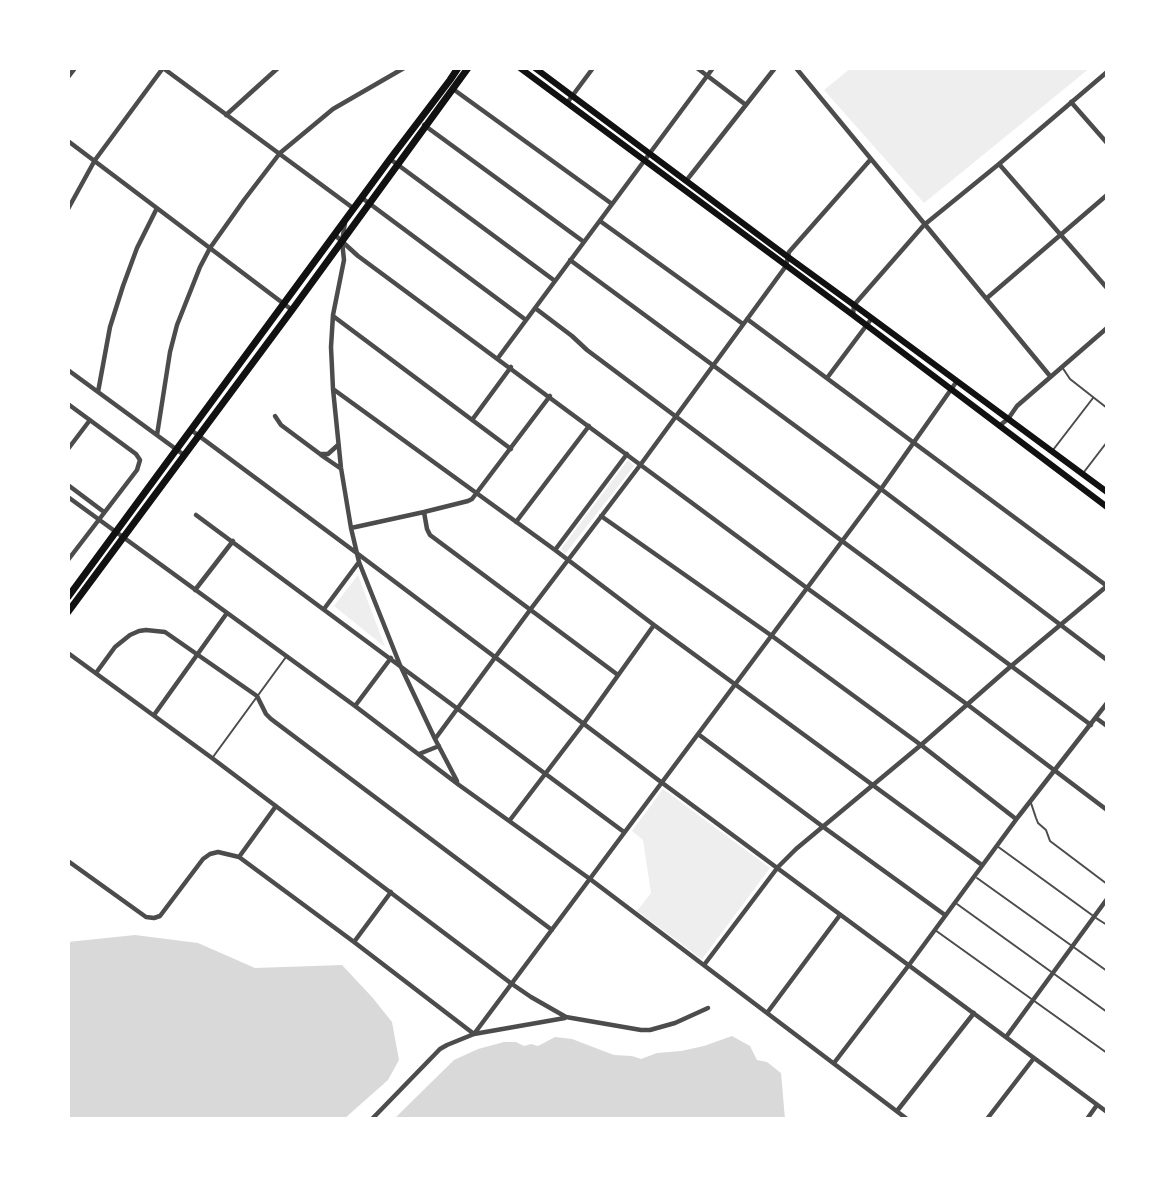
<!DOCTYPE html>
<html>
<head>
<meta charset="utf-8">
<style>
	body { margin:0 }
	#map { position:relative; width:1175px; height:1187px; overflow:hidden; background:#fff; font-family:"Zilla Slab",serif }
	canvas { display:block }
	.frame { position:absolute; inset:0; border:70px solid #fff; pointer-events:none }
</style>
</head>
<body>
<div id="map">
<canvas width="1175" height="1187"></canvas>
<div class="frame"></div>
</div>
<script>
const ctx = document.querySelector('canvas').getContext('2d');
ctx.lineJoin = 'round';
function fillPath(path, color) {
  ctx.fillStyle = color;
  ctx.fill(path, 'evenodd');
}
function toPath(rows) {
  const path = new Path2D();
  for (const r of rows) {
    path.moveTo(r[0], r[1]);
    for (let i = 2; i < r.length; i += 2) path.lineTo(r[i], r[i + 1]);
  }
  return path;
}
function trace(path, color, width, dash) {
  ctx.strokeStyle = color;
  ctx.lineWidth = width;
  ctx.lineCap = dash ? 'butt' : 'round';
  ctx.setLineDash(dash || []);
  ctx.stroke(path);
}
const green = toPath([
	[851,68,1090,68,924,203,824,90],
	[628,460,634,466,565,554,561,549],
	[358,575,385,647,334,606],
	[663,789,770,868,702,959,637,911,651,893,643,840,632,831]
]);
const water = toPath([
	[135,935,198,943,255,968,342,965,372,997,392,1022,399,1060,388,1080,344,1119,68,1118,68,942],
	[732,1036,750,1046,757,1060,767,1062,781,1073,785,1119,394,1119,454,1060,478,1049,504,1042,516,1042,524,1046,531,1044,538,1046,555,1037,572,1039,614,1055,632,1056,641,1059,657,1053,681,1051,704,1046]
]);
const service = toPath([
	[1062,367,1070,379,1107,408],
	[1053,450,1093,398],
	[1084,472,1107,442],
	[213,757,286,657],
	[1031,803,1036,818,1038,823,1046,830,1050,841,1107,884],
	[997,846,1092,915],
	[977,878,1107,971],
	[957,904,1107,1012],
	[1096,918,1107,925],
	[935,930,1107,1053]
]);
const minor = toPath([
	[163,68,353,208],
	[697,68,746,105],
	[796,68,1050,376],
	[68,77,75,68],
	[453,89,612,204],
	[1071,102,1107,143],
	[567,103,593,68],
	[226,115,278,68],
	[424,125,584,242],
	[68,141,292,310],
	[390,159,555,281],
	[999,164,1107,288],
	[686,181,775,68],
	[362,198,526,320],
	[68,209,95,160,163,68],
	[600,221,743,324],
	[345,223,342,241,344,260,333,315,331,347,333,389,341,468,351,528,359,562,400,665,435,739,457,781],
	[335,235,358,256,807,588,968,705,1107,810],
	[570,260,881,489,1107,660],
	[987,298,1107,195],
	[535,308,572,336,587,350,842,541,1091,725],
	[853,315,854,305,924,225,999,164,1107,72],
	[333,316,511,449],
	[747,319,1107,586],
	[498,358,713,68],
	[68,370,184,455],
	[827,378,872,318],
	[333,389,555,550,654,625,982,865],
	[98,392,110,327,123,286,137,248,157,208],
	[68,404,136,454,140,460,137,470,68,560],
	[275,416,281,425,320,454,328,454,338,445],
	[472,420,511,367],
	[999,426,1008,419,1017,406,1107,328],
	[191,430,358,554,661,782,1107,1112],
	[157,435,170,352,177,325,200,267,210,248,244,200,280,153,333,109,404,68],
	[68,449,90,420],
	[321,455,340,468],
	[68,485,104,512],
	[68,497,355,706,459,785,590,879,907,1119],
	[424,512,427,529,430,535,618,675],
	[196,515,624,832],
	[601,516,772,636,921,745,1016,819],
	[516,522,589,426],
	[351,528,424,512,468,501,472,499,550,396],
	[555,550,627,454],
	[195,590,233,541],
	[324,609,359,562],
	[68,653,212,758,512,984,531,997,566,1017,641,1030,650,1030,675,1023,708,1008],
	[96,673,115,647,130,635,139,631,146,630,165,632,257,696,266,714,271,719,552,930],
	[355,706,391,658],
	[154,715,227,613],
	[1096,718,1107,726],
	[698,734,822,826,945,915],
	[435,739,530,610,641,464,786,266,789,252,871,159],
	[419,754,439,746],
	[510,820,584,723,654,625],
	[239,857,354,942,474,1034],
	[68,861,146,917,154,918,160,916,203,859,210,854,218,852,239,857,276,806],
	[354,942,391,892],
	[704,965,778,867,796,849,921,745,1010,667,1107,586],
	[767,1013,840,915],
	[474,1034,881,489,957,381],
	[1006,1037,1107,899],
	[834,1063,909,965,1018,817,1107,703],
	[897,1111,974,1013],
	[372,1119,440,1049,447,1045,474,1034,565,1018],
	[987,1119,1034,1058],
	[1087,1119,1097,1105]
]);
const secondary = toPath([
	[520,68,853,315,1107,507],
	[535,68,788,257,854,305,1107,492]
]);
const trunk = toPath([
	[68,597,390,159,450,80,458,68],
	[68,612,292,310,468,68]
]);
fillPath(green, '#eee');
fillPath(water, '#d9d9d9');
trace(service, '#4c4c4c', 2);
trace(minor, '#4c4c4c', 4.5);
trace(secondary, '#111', 6);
trace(trunk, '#111', 7);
</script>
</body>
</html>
